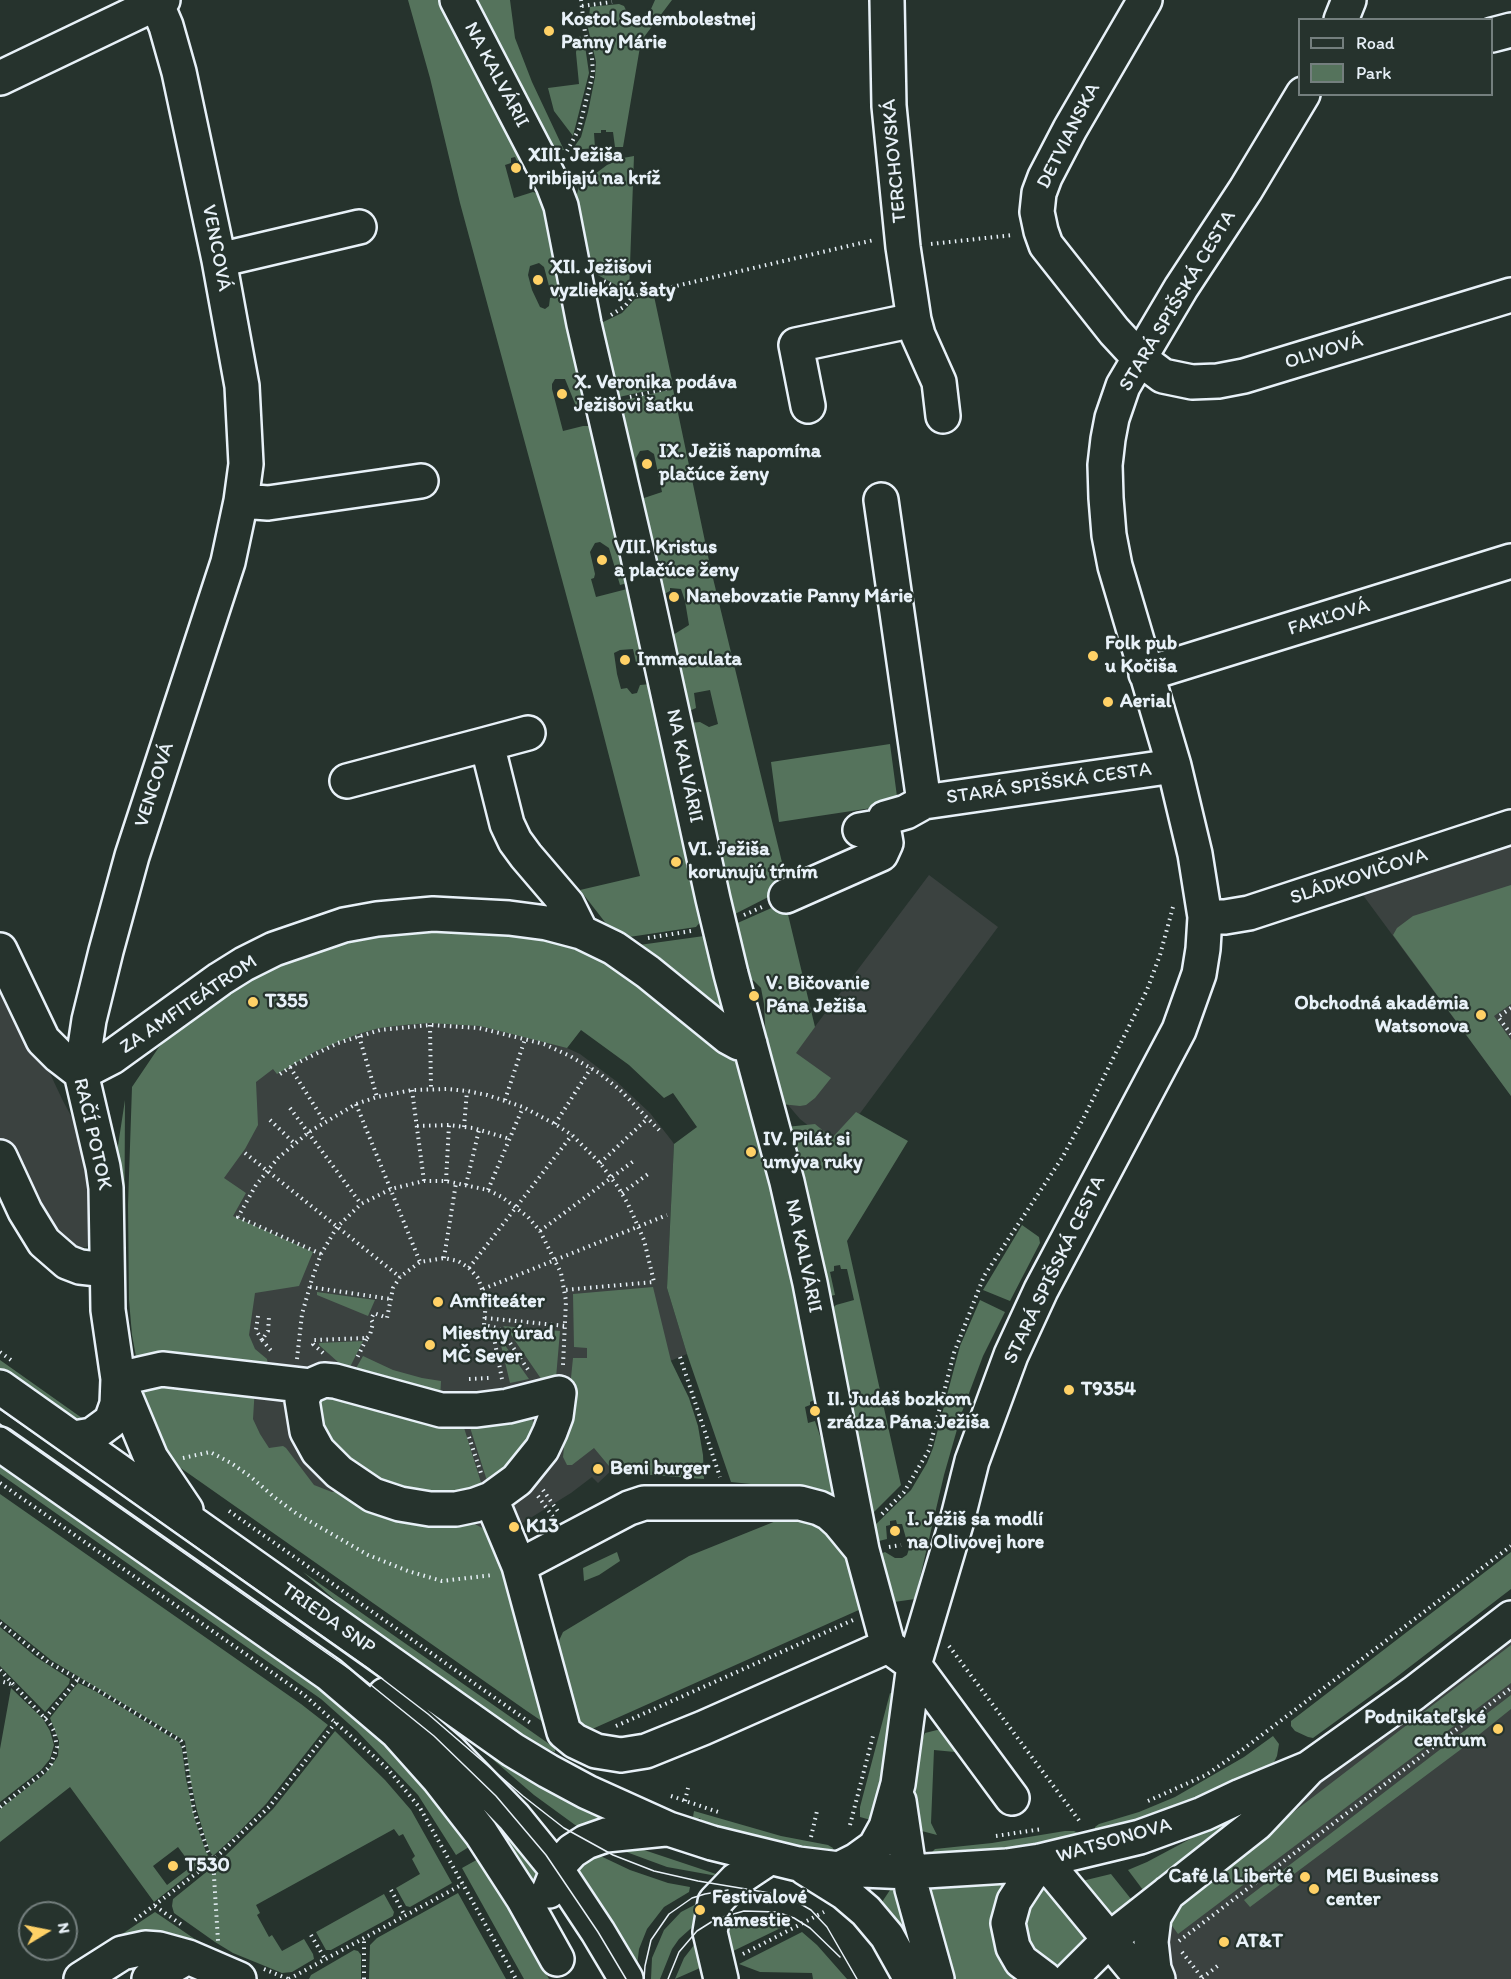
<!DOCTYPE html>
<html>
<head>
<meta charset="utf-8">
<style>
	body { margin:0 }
	#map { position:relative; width:1511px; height:1979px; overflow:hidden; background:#26332d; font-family:Itim,sans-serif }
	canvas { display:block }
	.legend { position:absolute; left:1298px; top:18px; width:195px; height:78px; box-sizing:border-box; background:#26332d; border:2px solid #747f7e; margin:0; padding:8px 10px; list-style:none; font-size:18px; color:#e8f1f8 }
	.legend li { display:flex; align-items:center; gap:12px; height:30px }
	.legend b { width:30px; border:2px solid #747f7e }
	.north { position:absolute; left:18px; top:1901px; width:60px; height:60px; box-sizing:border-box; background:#26332d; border:2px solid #747f7e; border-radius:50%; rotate:80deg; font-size:16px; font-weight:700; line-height:24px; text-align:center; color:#e8f1f8 }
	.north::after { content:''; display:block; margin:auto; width:21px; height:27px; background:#ffd166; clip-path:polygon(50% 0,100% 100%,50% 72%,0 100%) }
</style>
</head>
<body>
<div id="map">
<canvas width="1511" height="1979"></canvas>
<ul class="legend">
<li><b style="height:8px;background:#26332d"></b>Road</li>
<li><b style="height:16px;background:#55735c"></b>Park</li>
</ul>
<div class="north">N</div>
</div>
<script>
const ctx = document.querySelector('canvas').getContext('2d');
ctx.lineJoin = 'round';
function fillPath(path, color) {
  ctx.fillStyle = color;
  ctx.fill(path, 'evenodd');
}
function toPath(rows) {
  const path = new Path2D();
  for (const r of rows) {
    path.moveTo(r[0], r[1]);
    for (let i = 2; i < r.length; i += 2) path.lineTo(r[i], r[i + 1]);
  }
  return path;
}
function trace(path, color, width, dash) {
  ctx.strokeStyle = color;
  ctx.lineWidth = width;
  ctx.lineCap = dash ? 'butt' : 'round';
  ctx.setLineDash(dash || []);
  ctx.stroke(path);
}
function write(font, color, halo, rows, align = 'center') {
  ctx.font = font + ' Itim,sans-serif';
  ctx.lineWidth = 4.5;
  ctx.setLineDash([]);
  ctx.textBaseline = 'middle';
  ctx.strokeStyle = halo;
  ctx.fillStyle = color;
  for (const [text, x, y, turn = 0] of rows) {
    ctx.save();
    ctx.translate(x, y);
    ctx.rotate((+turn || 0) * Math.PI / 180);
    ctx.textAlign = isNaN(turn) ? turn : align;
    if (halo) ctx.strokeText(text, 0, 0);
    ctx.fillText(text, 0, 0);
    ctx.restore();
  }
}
const built = toPath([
	[1511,827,1511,1096,1357,887],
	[929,875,998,927,835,1147,800,1119,771,1085],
	[0,968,63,1101,94,1158,96,1241,86,1247,74,1249,0,1173],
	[622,974,567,1048,580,1054,616,1081,650,1113,672,1141,674,1144,667,1288,687,1354,646,1371,613,1469,598,1483,592,1477,571,1493,519,1525,386,1541,162,1369,187,1305,259,1044],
	[1511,1618,1511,1979,1158,1979,1154,1917]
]);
const green = toPath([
	[408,0,447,0,523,159,517,161,515,157,511,158,511,163,505,165,514,198,533,192,544,196,560,286,549,286,544,267,539,263,530,266,528,275,532,290,540,307,545,309,549,306,550,298,561,295,567,298,588,411,578,411,565,379,555,379,552,384,552,389,563,431,583,426,593,426,627,583,620,585,609,548,600,542,595,543,590,552,595,574,594,578,591,579,596,597,631,588,647,665,637,667,633,649,620,650,614,653,617,674,621,689,627,688,632,694,637,693,640,685,651,684,702,920,696,927,629,937,621,936,608,926,580,890,640,876,593,694,460,203,430,78],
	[466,0,510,0,515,38,532,82,564,150,551,151],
	[655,0,672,0,641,41,623,147,615,147,613,132,606,132,606,130,601,130,601,133,594,133,595,148,572,150,581,137,588,112,595,77,596,62,588,28,590,7,619,4,624,6,630,18,639,19,651,9],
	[580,36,585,46,589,73,573,136,554,111,548,88,579,84,576,53,577,41],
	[634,156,629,292,583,267,575,238,577,194,579,186,607,165,623,158],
	[654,296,673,385,610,399,599,324,622,313,635,299],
	[673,389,711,570,788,887,731,916,689,723,700,722,709,727,718,724,713,703,710,690,694,693,696,708,687,712,668,644,673,635,689,625,685,601,681,589,670,588,670,591,664,594,667,608,663,607,641,499,662,492,654,454,648,450,640,451,636,458,639,476,635,477,612,403],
	[890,744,898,804,779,822,771,762],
	[1511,885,1511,1004,1494,1016,1511,1040,1511,1096,1393,935,1397,928,1413,916],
	[785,902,815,1027,796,1053,831,1078,815,1098,806,1105,800,1106,781,1104,766,1042,764,1004,761,988,753,980,749,981,733,925],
	[410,924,540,935,599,955,641,976,745,1065,821,1403,815,1404,814,1400,810,1402,810,1405,805,1407,808,1423,815,1421,846,1513,800,1489,731,1482,687,1354,667,1288,674,1144,697,1127,673,1093,664,1098,629,1065,581,1030,567,1048,480,1026,429,1023,404,1025,379,1028,358,1034,316,1051,277,1074,273,1069,256,1082,258,1125,245,1149,224,1178,246,1193,233,1216,313,1252,299,1286,255,1293,249,1335,255,1349,267,1359,269,1374,137,1362,132,1335,129,1300,128,1205,132,1087,159,1047,185,1022,229,985,326,940],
	[704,936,709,938,732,1029,632,946],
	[125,1100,124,1297,126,1324,123,1343,117,1152],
	[856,1112,908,1141,847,1241,901,1485,867,1519,828,1312,836,1305,854,1300,847,1269,841,1269,840,1265,834,1266,834,1271,830,1272,835,1295,825,1297,786,1127,815,1124,832,1138],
	[1022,1225,1039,1237,1040,1243,1010,1301,983,1290],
	[653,1287,671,1361,689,1398,698,1426,703,1455,704,1479,614,1472,594,1448,572,1465,567,1465,563,1457,573,1358,587,1358,587,1348,574,1347,573,1294],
	[317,1292,375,1300,368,1316,317,1295],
	[980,1300,1005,1312,983,1356,962,1412,944,1475,915,1599,887,1603,876,1556,885,1552,895,1558,902,1558,907,1555,909,1549,902,1524,897,1524,896,1520,890,1521,890,1525,886,1526,887,1539,879,1541,874,1540,869,1531,911,1490,927,1463,933,1448,960,1346],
	[503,1326,560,1331,556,1378,546,1386,509,1332],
	[499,1337,512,1355,529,1379,510,1383],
	[363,1341,348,1371,319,1345,319,1343],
	[363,1356,393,1370,422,1378,441,1381,440,1400,351,1377],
	[0,1360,89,1423,77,1422,0,1371],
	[144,1382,255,1386,253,1419,260,1434,269,1448,283,1446,286,1448,314,1485,332,1492,346,1492,467,1520,494,1534,549,1719,543,1722,524,1709,165,1457,139,1390],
	[331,1393,461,1418,483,1489,462,1496,401,1498,323,1441,317,1402,323,1396],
	[528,1415,532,1419,534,1426,533,1436,519,1459,488,1484,467,1418],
	[0,1460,328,1692,400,1755,472,1845,456,1855,418,1795,357,1731,321,1699,0,1474],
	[0,1494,301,1704,328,1725,266,1804,237,1834,213,1856,209,1850,197,1811,190,1778,185,1741,51,1660,0,1619],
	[798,1517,822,1524,849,1560,861,1609,590,1730,577,1727,556,1647,563,1632,689,1556,776,1521],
	[617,1552,620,1561,599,1575,584,1581,583,1568],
	[1511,1552,1511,1589,1390,1682,1313,1738,1308,1737,1295,1731,1291,1726,1291,1721],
	[303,1572,555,1748,555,1752,529,1742,370,1631],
	[0,1627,36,1657,70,1679,69,1684,45,1712,0,1666],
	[1511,1645,1511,1683,1178,1934,1167,1919,1188,1893],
	[78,1683,95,1691,179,1742,182,1749,186,1779,195,1820,206,1852,210,1858,154,1902,70,1787,0,1842,0,1809,45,1774,54,1762,58,1756,59,1741,50,1718],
	[178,1847,192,1866,167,1885,153,1866],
	[11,1688,43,1719,50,1731,54,1745,50,1759,41,1770,0,1802,0,1749],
	[890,1693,897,1695,878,1822,860,1817,860,1807],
	[1511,1695,1511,1709,1460,1750,1250,1907,1244,1900],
	[454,1726,613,1820,582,1830,534,1795],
	[937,1730,951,1732,955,1752,934,1750,931,1823,937,1835,918,1830,914,1816,914,1785,919,1747,925,1733],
	[335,1731,385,1780,411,1810,452,1883,410,1907,406,1906,396,1888,420,1874,412,1859,415,1856,403,1834,399,1836,394,1829,256,1905,260,1913,257,1915,269,1937,272,1935,282,1951,304,1939,313,1954,314,1959,292,1972,282,1973,233,1953,215,1942,174,1913,172,1906,173,1899,220,1861,273,1809],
	[1273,1736,1279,1744,1277,1756,1274,1762,1252,1774,1201,1799,1099,1834,1095,1829,1095,1827,1099,1824,1139,1812,1175,1797,1244,1757],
	[428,1741,546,1870,537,1889],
	[1250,1807,1143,1890,1128,1870,1147,1862],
	[694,1811,781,1836,828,1845,833,1848,832,1852,786,1846,711,1826,702,1822,700,1818,697,1819,693,1817],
	[1065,1831,1074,1831,1080,1834,1016,1850,937,1854,932,1852,935,1849,992,1843],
	[610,1846,635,1847,716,1874,717,1876,667,1867],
	[590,1851,630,1870,668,1883,690,1887,689,1892,664,1907,647,1929,639,1949,636,1975,571,1867],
	[480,1858,510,1908,549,1979,524,1979,462,1868],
	[1111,1874,1131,1899,1109,1918,1082,1881],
	[1013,1881,1023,1979,946,1979,919,1887],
	[892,1887,903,1887,930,1978,880,1905],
	[1049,1889,1088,1936,1061,1966,1055,1969,1030,1955,1022,1910,1038,1891],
	[458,1893,506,1979,369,1979,370,1945,377,1938],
	[384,1894,394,1912,393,1916,331,1950,326,1950,316,1932],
	[704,1900,698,1922,679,1939,672,1949,660,1979,651,1979,652,1958,664,1930,681,1912],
	[155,1912,211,1950,138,1933,119,1936],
	[757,1918,789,1924,729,1953,721,1924],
	[802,1932,817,1945,847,1979,813,1979,812,1973,760,1972,739,1964],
	[698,1940,700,1968,675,1979,684,1958],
	[354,1950,358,1951,361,1955,361,1979,309,1979,311,1975]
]);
const path = toPath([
	[582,6,612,2],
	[567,151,579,129,593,73,592,58,585,33,581,0],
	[931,244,1013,235],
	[604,281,633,296,874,240],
	[611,315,625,306,633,296],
	[630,397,673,387],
	[744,915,762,907],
	[648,938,691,931],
	[1511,1008,1498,1017,1511,1034],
	[430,1025,431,1089],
	[359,1036,377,1097],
	[290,1067,324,1121],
	[280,1074,295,1064,338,1043,380,1030,430,1025,479,1028,544,1044,570,1056,599,1073,620,1090,660,1131],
	[412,1090,424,1181],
	[505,1100,525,1039],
	[356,1104,420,1262],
	[290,1108,361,1204],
	[270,1120,294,1143],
	[555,1124,591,1068],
	[417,1126,449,1125,473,1128,510,1139],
	[464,1127,467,1091],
	[245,1153,400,1277],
	[600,1163,648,1118],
	[446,1181,449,1125],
	[466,1185,479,1130],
	[488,1190,523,1107],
	[622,1193,648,1174],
	[540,1231,635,1160],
	[321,1254,238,1217,256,1185,278,1158,309,1132,356,1104,377,1097,412,1090,448,1089,467,1091,487,1095,523,1107,555,1124,572,1135,600,1163,618,1187,628,1204,644,1240,654,1282,564,1290],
	[444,1258,456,1183],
	[469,1268,572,1135],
	[310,1287,390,1299],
	[483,1289,667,1215],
	[258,1316,256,1330,262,1340,268,1331,269,1317],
	[485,1318,566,1326],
	[367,1338,370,1335,373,1323,371,1319,374,1313,387,1318,393,1288,400,1277,420,1262,444,1258,458,1261,469,1268,478,1278,486,1301,484,1325,498,1328,502,1331,529,1371],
	[262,1340,273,1353],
	[0,1352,11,1360],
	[323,1353,313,1344,314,1340,367,1338,356,1360],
	[680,1357,720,1477],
	[297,1359,302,1314,312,1279,321,1254,337,1227,361,1204,391,1189,424,1181,446,1181,488,1190,502,1197,528,1217,540,1231,561,1273,566,1301,563,1365],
	[469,1379,489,1378],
	[502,1379,494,1338,504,1334],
	[469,1437,481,1473],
	[183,1458,210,1452,231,1463,251,1477,274,1497,297,1514,368,1555,408,1571,442,1581,493,1575],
	[0,1483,303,1694,387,1768,420,1808,516,1979],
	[543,1490,559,1513],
	[538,1496,553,1517],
	[229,1511,532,1724],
	[882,1514,904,1492,929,1450,954,1353,984,1276,1062,1158,1082,1121,1147,990,1160,955,1173,907],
	[889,1547,901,1545],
	[0,1623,48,1662,96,1689,181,1741,184,1748,194,1811,208,1851,213,1860,218,1941],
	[949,1646,1081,1823],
	[0,1670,14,1685,0,1681],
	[45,1718,78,1679],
	[616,1726,853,1620],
	[671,1796,721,1813],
	[685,1801,688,1788],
	[1148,1801,1206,1775,1242,1750,1511,1546],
	[0,1807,47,1769,51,1764,57,1747,54,1731,50,1724,14,1685],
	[850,1825,874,1732],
	[996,1836,1042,1829],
	[811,1837,817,1811],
	[391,1890,405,1916],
	[155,1906,182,1925],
	[135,1920,210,1863,269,1807,336,1722],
	[311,1935,325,1959],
	[1179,1941,1511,1688],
	[1182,1952,1203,1979],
	[743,1954,824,1912],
	[264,1969,288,1979],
	[1202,1978,1220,1964],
	[289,1979,463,1884],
	[364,1979,364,1938]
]);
const minor = toPath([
	[457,0,553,185,561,206,584,324,637,552,713,899,731,974,787,1182,810,1283,862,1550],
	[887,0,889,106,903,247,914,320,918,335,939,382,943,416],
	[1145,0,1070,129,1045,177,1039,193,1037,212,1041,231,1046,245,1114,331,1139,358,1163,376,1192,382,1218,381,1244,376,1511,295],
	[1341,20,1349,0],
	[1492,35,1511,30],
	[0,78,163,0],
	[219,260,359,227],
	[808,406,796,345,914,320],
	[881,500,924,802],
	[241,501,268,503,421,481],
	[1146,674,1511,561],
	[487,744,528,733],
	[347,781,487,744,507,824,515,841,526,856,567,904,581,932],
	[860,830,883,826,885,818,906,812,924,802,1174,766],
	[786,896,881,854,886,843,883,826],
	[1205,917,1225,917,1249,913,1511,827],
	[0,950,43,1040,59,1056,81,1073,103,1167,106,1188,108,1310,118,1379,162,1369,310,1386],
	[81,1073,89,1020,106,951,132,856,228,562,241,501,246,464,242,386,219,260,179,72,166,26,155,0],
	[81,1073,112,1057,220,979,244,964,274,949,344,925,377,919,433,914,509,918,547,923,581,932,614,948,648,972,728,1037,739,1043,750,1044],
	[0,1157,25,1211,44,1242,67,1262,80,1267,107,1270],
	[324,1380,335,1381,441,1410,477,1410,508,1406,559,1393,556,1416,550,1432,542,1449,517,1480,491,1499,475,1505,456,1509,430,1509,400,1504,373,1495,339,1472,318,1451,307,1431,302,1400,305,1393,310,1386,324,1380],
	[0,1387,513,1750,548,1771,587,1792,669,1829,712,1843,798,1864,839,1869,909,1872,1007,1866,1040,1861,1140,1837,1203,1814,1241,1796,1309,1768],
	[74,1438,92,1435,111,1421,117,1404,118,1379,151,1458,186,1510],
	[0,1444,329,1674,397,1732,439,1779,481,1833,523,1898,557,1959],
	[491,1499,519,1566,564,1732,575,1741,596,1751,621,1755,646,1751,703,1728,888,1646],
	[519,1566,629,1508,644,1503,800,1503,819,1508,829,1513,839,1522,862,1550,888,1646,914,1665,1012,1798],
	[385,1695,450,1751,514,1817,557,1870,598,1932,626,1979],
	[899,1801,912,1889,937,1979],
	[1040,1861,1056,1875,1142,1979],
	[1040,1861,1014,1901,1008,1923,1013,1947,1021,1961,1045,1979],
	[805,1868,845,1893,866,1911,887,1936,911,1979],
	[839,1869,857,1860,875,1847,886,1827,898,1784,914,1665,958,1517,972,1461,1011,1355,1041,1290,1179,1030,1199,974,1203,949,1205,917,1195,854,1174,766,1115,566,1109,535,1106,498,1105,465,1108,439,1112,418,1123,386,1181,288,1246,189,1303,94],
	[549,1891,560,1864,572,1851,586,1842,606,1835,665,1829],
	[81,1979,122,1953,145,1948,159,1949,188,1957,239,1979],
	[149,1979,188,1957],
	[721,1979,710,1932,715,1902,736,1880,769,1858],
	[1070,1979,1110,1939,1257,1823,1309,1768,1414,1693,1511,1618],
	[1158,1979,1154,1969,1151,1942,1154,1917,1168,1893]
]);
const tram = toPath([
	[0,1409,368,1668,428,1714,523,1796,564,1828,613,1855,654,1871,698,1881,770,1893,792,1899,811,1910,827,1927,857,1979],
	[0,1424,361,1677,434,1736,496,1796,546,1855,598,1932,626,1979],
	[644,1979,645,1966,651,1940,669,1914,692,1898,705,1894,728,1890],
	[668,1979,679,1952,697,1931,716,1919,744,1911,777,1912,794,1918,810,1928,840,1957]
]);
const markers = [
	[549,31,6,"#ffd166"],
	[516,168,6,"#ffd166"],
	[538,280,6,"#ffd166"],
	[562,394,6,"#ffd166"],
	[647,464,6,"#ffd166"],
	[602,560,6,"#ffd166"],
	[674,597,6,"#ffd166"],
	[1093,656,6,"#ffd166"],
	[625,660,6,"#ffd166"],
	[1108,702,6,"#ffd166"],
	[676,862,6,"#ffd166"],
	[754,996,6,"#ffd166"],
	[253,1002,6,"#ffd166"],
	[1481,1015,6,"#ffd166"],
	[751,1152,6,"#ffd166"],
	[438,1302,6,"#ffd166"],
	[430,1345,6,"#ffd166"],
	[1069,1390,6,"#ffd166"],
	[815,1411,6,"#ffd166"],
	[598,1469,6,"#ffd166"],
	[514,1527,6,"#ffd166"],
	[895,1531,6,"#ffd166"],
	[1498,1729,6,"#ffd166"],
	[173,1866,6,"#ffd166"],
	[1305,1877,6,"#ffd166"],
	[1314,1889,6,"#ffd166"],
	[700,1910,6,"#ffd166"],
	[1224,1942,6,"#ffd166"]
];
const poiNames = [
	["Kostol Sedembolestnej",561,20],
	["Panny Márie",561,43],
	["XIII. Ježiša",528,156],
	["pribíjajú na kríž",528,179],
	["XII. Ježišovi",550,268],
	["vyzliekajú šaty",550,291],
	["X. Veronika podáva",574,383],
	["Ježišovi šatku",574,406],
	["IX. Ježiš napomína",659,452],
	["plačúce ženy",659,475],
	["VIII. Kristus",614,548],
	["a plačúce ženy",614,571],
	["Nanebovzatie Panny Márie",686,597],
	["Folk pub",1105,644],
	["u Kočiša",1105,667],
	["Immaculata",637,660],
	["Aerial",1120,702],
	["VI. Ježiša",688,850],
	["korunujú tŕním",688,873],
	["V. Bičovanie",766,984],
	["Pána Ježiša",766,1007],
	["T355",265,1002],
	["Obchodná akadémia",1469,1004,"right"],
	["Watsonova",1469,1027,"right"],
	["IV. Pilát si",763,1140],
	["umýva ruky",763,1163],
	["Amfiteáter",450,1302],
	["Miestny úrad",442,1334],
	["MČ Sever",442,1357],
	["T9354",1081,1390],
	["II. Judáš bozkom",827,1400],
	["zrádza Pána Ježiša",827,1423],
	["Beni burger",610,1469],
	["I. Ježiš sa modlí",907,1520],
	["na Olivovej hore",907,1543],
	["K13",526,1527],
	["Podnikateľské",1486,1718,"right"],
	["centrum",1486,1741,"right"],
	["T530",185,1866],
	["Café la Liberté",1293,1877,"right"],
	["MEI Business",1326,1877],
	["center",1326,1900],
	["Festivalové",712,1898],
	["námestie",712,1921],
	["AT&T",1236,1942]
];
const streetNames = [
	["NA KALVÁRII",496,75,62],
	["DETVIANSKA",1069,136,-63],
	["TERCHOVSKÁ",895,161,-95],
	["VENCOVÁ",216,248,79],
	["STARÁ SPIŠSKÁ CESTA",1178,301,-59],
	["OLIVOVÁ",1324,352,-17],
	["FAKĽOVÁ",1329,618,-17],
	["NA KALVÁRII",684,766,78],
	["STARÁ SPIŠSKÁ CESTA",1049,784,-8],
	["VENCOVÁ",155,785,-72],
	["SLÁDKOVIČOVA",1359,877,-18],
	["ZA AMFITEÁTROM",189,1005,-34],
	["RAČÍ POTOK",92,1134,77],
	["NA KALVÁRII",803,1256,78],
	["STARÁ SPIŠSKÁ CESTA",1055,1270,-64],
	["TRIEDA SNP",328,1619,35],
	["WATSONOVA",1114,1841,-16]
];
fillPath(built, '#3b4240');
fillPath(green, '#55735c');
trace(minor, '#e8f1f8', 38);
trace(path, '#e8f1f8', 4, [1.5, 4.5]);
trace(minor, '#26332d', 33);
trace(tram, '#e8f1f8', 1.5);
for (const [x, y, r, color] of markers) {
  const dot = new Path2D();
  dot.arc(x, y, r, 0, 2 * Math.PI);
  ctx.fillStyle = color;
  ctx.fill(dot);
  trace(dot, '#26332d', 2);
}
write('bold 20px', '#e8f1f8', '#26332d', poiNames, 'left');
write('20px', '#e8f1f8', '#26332d', streetNames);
</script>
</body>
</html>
